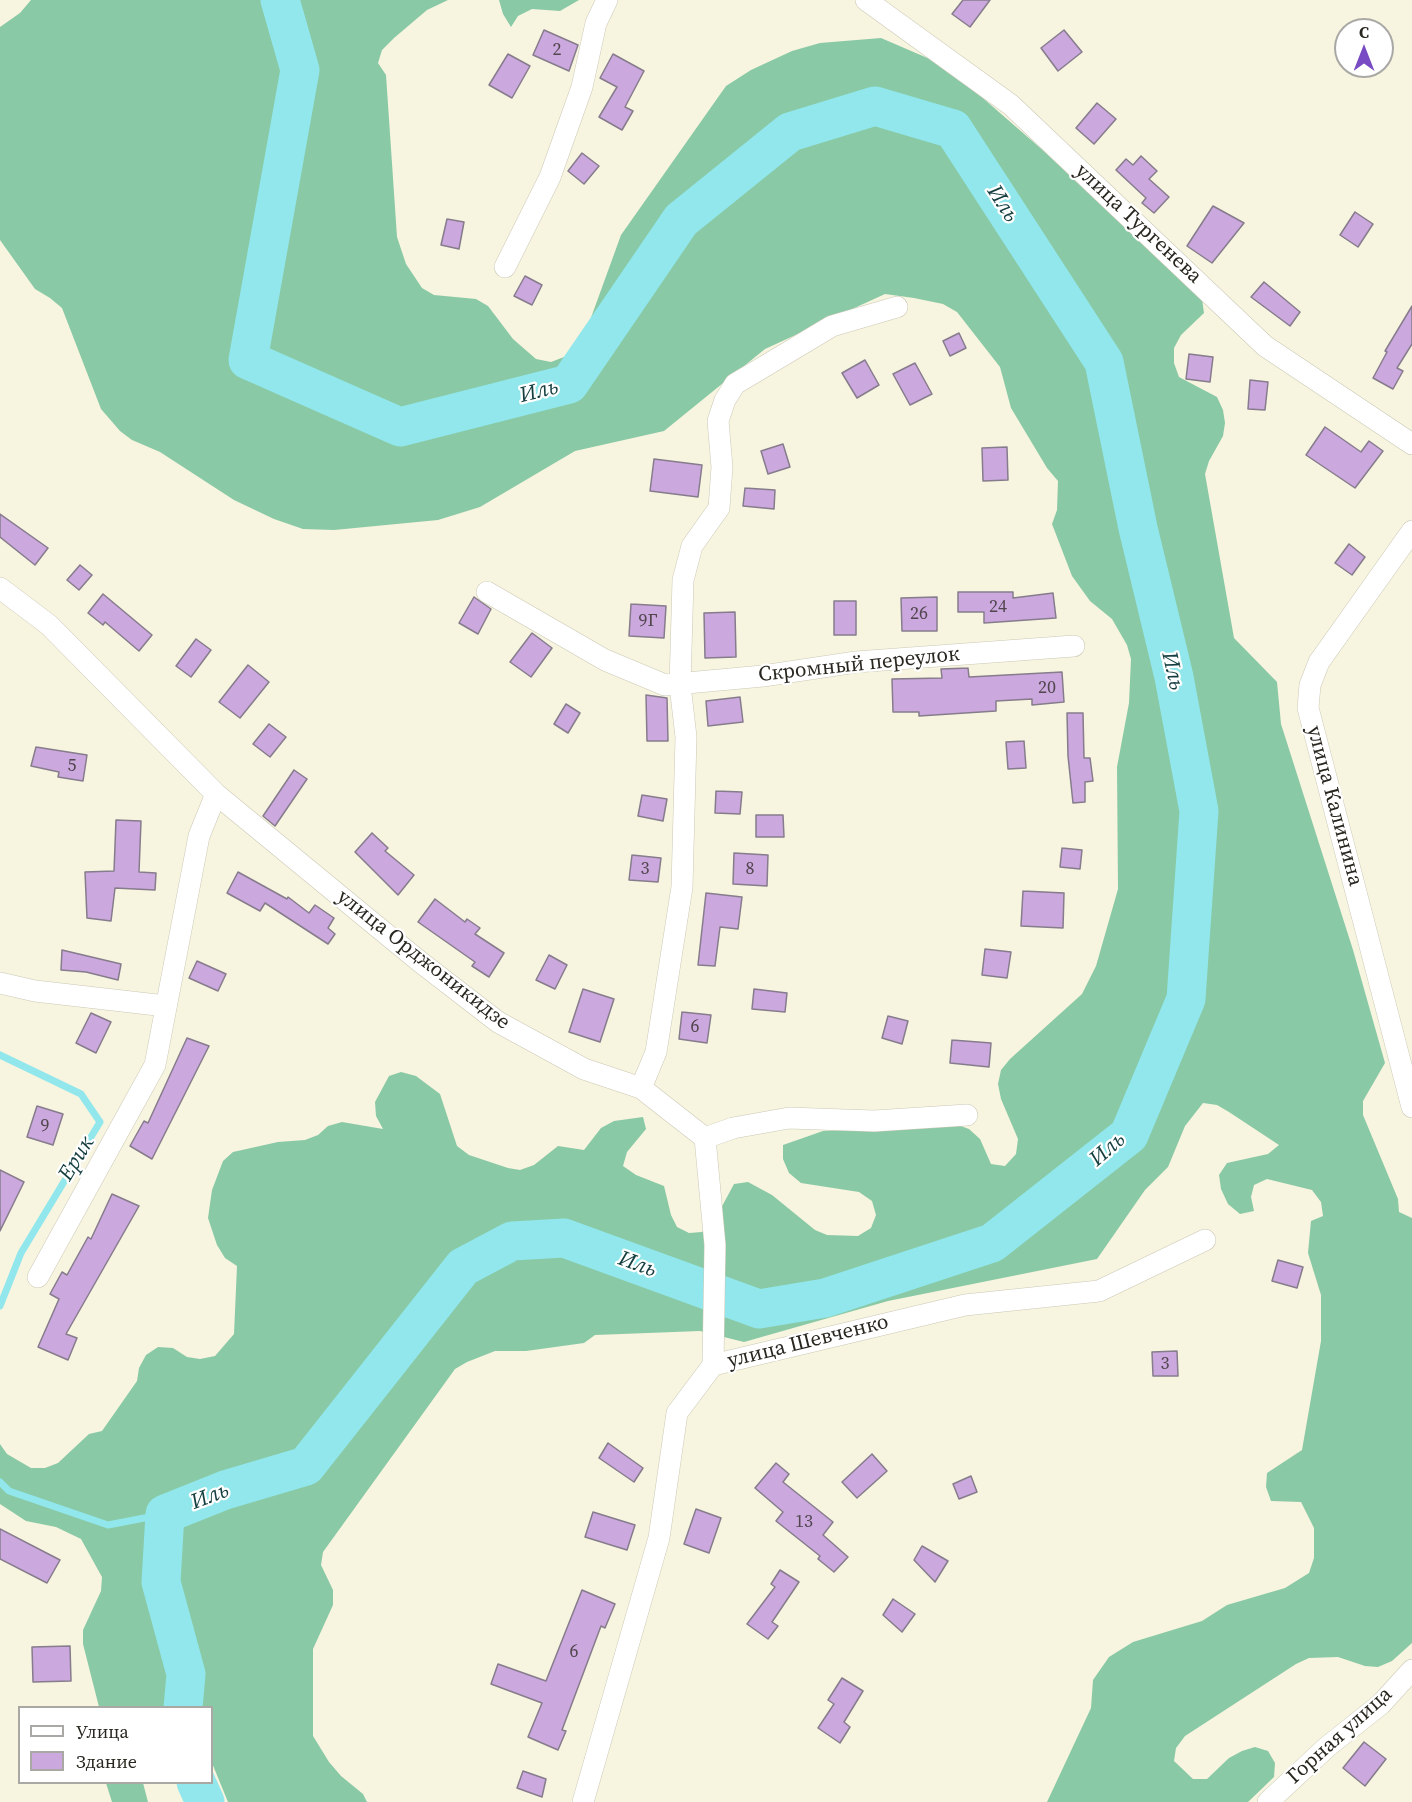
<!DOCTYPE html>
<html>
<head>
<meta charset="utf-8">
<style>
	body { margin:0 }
	#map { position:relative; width:1412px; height:1802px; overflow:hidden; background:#f7f4e0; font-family:"Source Serif 4",serif }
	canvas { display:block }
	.legend { position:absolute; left:18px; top:1706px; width:195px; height:78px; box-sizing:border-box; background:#fff; border:2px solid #a9a8a5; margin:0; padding:8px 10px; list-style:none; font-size:18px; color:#28261f }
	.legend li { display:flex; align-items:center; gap:12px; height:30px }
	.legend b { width:30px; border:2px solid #a9a8a5 }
	.north { position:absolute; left:1334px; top:18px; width:60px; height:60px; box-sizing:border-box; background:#fff; border:2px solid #a9a8a5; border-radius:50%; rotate:0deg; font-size:16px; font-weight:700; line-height:24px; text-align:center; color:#28261f }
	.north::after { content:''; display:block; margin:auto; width:21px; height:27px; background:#784bc4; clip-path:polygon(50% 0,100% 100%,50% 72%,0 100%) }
</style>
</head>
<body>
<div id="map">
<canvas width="1412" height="1802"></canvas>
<ul class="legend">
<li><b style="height:8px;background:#fff"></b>Улица</li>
<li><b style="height:16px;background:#cba8dd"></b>Здание</li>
</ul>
<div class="north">С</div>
</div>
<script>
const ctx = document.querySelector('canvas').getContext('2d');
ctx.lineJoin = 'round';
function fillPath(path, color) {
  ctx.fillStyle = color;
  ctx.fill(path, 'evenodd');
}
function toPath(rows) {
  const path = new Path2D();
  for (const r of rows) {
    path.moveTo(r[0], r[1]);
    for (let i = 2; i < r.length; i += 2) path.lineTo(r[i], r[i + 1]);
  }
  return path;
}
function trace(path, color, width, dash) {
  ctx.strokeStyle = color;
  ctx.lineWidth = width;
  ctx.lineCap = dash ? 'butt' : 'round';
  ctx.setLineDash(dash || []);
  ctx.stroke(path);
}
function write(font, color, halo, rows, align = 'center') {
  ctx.font = font + ' "Source Serif 4",serif';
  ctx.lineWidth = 4.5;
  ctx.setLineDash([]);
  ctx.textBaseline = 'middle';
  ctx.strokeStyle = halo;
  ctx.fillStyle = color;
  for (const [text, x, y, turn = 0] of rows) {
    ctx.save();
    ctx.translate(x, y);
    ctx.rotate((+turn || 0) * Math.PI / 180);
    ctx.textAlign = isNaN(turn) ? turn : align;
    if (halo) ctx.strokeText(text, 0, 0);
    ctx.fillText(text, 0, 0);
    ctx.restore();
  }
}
const forest = toPath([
	[31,0,448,0,427,10,394,38,382,50,378,63,386,75,397,237,406,264,422,288,434,295,476,299,488,306,513,339,536,359,551,362,564,357,584,337,621,235,726,86,751,70,792,51,820,43,881,38,946,66,1046,153,1202,299,1204,313,1181,335,1174,348,1174,363,1179,377,1217,397,1223,410,1225,423,1223,436,1209,461,1205,474,1234,638,1277,682,1281,724,1353,950,1385,1063,1363,1101,1363,1115,1398,1199,1399,1212,1412,1218,1412,1643,1392,1661,1378,1667,1365,1666,1338,1657,1309,1658,1296,1664,1185,1736,1176,1748,1174,1761,1193,1779,1207,1779,1229,1758,1242,1751,1255,1747,1268,1751,1275,1763,1274,1777,1248,1802,1047,1802,1091,1708,1093,1680,1109,1657,1133,1642,1202,1621,1227,1605,1285,1588,1309,1573,1314,1558,1314,1528,1301,1502,1271,1501,1266,1487,1267,1473,1302,1450,1321,1341,1321,1295,1308,1253,1311,1221,1323,1216,1321,1202,1312,1190,1267,1179,1254,1185,1251,1197,1254,1211,1240,1214,1228,1204,1221,1189,1219,1175,1227,1163,1268,1154,1279,1145,1229,1112,1217,1105,1203,1103,1185,1126,1168,1167,1145,1190,1097,1259,888,1301,744,1342,700,1331,595,1335,584,1343,526,1351,495,1351,467,1362,455,1369,323,1552,321,1565,333,1590,333,1605,313,1649,313,1736,329,1762,341,1776,363,1794,367,1802,228,1802,212,1763,212,1708,99,1707,83,1644,83,1630,101,1591,102,1577,81,1539,56,1527,26,1521,0,1504,0,1444,7,1454,31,1468,45,1468,58,1463,89,1434,102,1431,137,1381,139,1368,146,1355,158,1347,173,1348,187,1357,200,1359,215,1356,234,1334,237,1266,225,1258,217,1245,208,1218,212,1190,223,1161,233,1152,278,1142,305,1140,318,1135,328,1126,342,1122,383,1129,376,1116,375,1102,389,1076,401,1072,416,1076,440,1094,457,1146,469,1155,508,1168,520,1170,534,1165,558,1146,584,1150,601,1128,614,1121,643,1117,646,1129,627,1152,623,1166,636,1175,664,1186,671,1215,677,1227,689,1233,702,1232,713,1223,734,1184,748,1182,772,1195,815,1230,827,1235,858,1236,871,1228,876,1215,872,1201,859,1192,801,1183,789,1173,783,1159,783,1145,823,1131,955,1124,969,1129,980,1139,991,1164,1005,1166,1016,1154,1018,1139,1001,1099,998,1084,1001,1070,1010,1059,1082,994,1096,966,1118,889,1117,767,1129,703,1131,659,1127,645,1112,619,1090,601,1072,576,1052,524,1057,510,1058,481,1047,468,1011,408,1000,367,957,312,943,304,914,298,885,294,765,349,664,431,575,451,480,507,438,520,334,530,303,529,274,519,234,500,160,452,132,440,120,431,101,409,62,308,50,298,35,289,0,240,0,27,20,13],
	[499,0,579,0,560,11,532,9,518,16,511,27,503,14],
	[106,1783,143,1783,148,1802,112,1802]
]);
const stream = toPath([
	[0,1055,81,1094,100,1122,21,1253,0,1306],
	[0,1482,9,1491,108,1525,165,1514]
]);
const river = toPath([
	[183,1708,186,1674,161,1582,165,1514,225,1490,306,1466,463,1267,512,1241,564,1238,759,1309,825,1298,992,1243,1129,1135,1186,999,1199,811,1174,677,1138,528,1104,362,953,129,875,106,790,132,681,220,569,384,400,427,248,360,300,70,280,0],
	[196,1782,205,1802]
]);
const building = toPath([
	[963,0,990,0,970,27,952,14,963,0],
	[544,30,578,45,569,71,533,55,544,30],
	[1064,30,1082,52,1058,71,1041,48,1064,30],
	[508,54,530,66,512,98,489,85,508,54],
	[613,54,644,71,625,107,633,111,622,130,599,117,617,87,600,78,613,54],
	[1097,103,1116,119,1094,144,1076,128,1097,103],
	[582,153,599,166,584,184,568,171,582,153],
	[1141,156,1157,171,1149,179,1169,197,1154,213,1142,203,1146,198,1116,170,1126,159,1133,165,1141,156],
	[1213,206,1244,223,1212,263,1187,246,1213,206],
	[1355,212,1373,224,1358,247,1340,235,1355,212],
	[447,219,464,222,459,249,441,245,447,219],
	[525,276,542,285,532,305,514,296,525,276],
	[1264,282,1300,312,1290,326,1251,297,1264,282],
	[1412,306,1412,344,1397,368,1403,371,1393,389,1373,378,1387,352,1385,351,1412,306],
	[959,333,966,348,950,356,943,341,959,333],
	[1189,354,1213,357,1210,382,1186,379,1189,354],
	[865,360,879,385,857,398,842,373,865,360],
	[915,363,932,394,910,405,893,374,915,363],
	[1250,380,1268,382,1265,410,1248,409,1250,380],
	[1325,427,1361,452,1369,441,1383,451,1355,488,1306,455,1325,427],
	[783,444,790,467,768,474,761,451,783,444],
	[1007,447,1008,480,983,481,982,448,1007,447],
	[654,459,702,465,698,497,650,491,654,459],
	[745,488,775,490,774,509,743,506,745,488],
	[0,514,48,548,35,565,0,537,0,514],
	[1349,544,1365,557,1352,575,1335,563,1349,544],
	[80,565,92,575,79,590,67,580,80,565],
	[958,592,1013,592,1013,598,1053,593,1056,618,984,623,984,612,958,612,958,592],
	[103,594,152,635,139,651,105,622,103,625,88,613,103,594],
	[474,597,491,609,478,634,459,623,474,597],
	[937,597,937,631,902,631,901,598,937,597],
	[834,601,856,601,856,635,834,635,834,601],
	[631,604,666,606,664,638,629,636,631,604],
	[735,612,736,657,705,658,704,613,735,612],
	[532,633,552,648,531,677,510,662,532,633],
	[196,639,211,650,191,677,176,666,196,639],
	[248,665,269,682,240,718,219,702,248,665],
	[968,668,969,677,1062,672,1064,702,1032,705,1032,699,996,701,996,711,919,716,919,712,893,712,892,679,942,678,941,669,968,668],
	[646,695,667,698,668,741,647,741,646,695],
	[740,697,743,722,708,726,706,701,740,697],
	[566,704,580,713,568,733,554,724,566,704],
	[1067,713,1083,713,1084,758,1090,758,1093,781,1085,782,1085,802,1073,803,1068,756,1067,713],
	[269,724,286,737,270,757,253,744,269,724],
	[1024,741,1026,768,1008,769,1006,742,1024,741],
	[36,747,87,755,83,781,58,777,59,772,31,766,36,747],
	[294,770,307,779,275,826,263,816,294,770],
	[716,791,742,792,740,814,715,813,716,791],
	[642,795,667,799,663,821,638,816,642,795],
	[756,815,783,815,784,837,756,837,756,815],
	[116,820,141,821,139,872,156,873,155,890,115,888,111,921,87,918,85,872,114,871,116,820],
	[372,833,388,848,385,851,414,875,398,895,355,852,372,833],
	[1062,848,1082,850,1080,869,1060,867,1062,848],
	[734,853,768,855,767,886,733,884,734,853],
	[632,855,661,858,658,882,629,880,632,855],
	[238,872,287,899,288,897,309,913,315,905,334,918,328,928,335,934,328,944,265,903,260,911,227,893,238,872],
	[1023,891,1064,893,1063,928,1021,926,1023,891],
	[706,893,742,897,738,929,720,927,715,966,698,965,706,893],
	[435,899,465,922,467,919,480,928,475,934,504,953,489,977,472,966,475,962,418,922,435,899],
	[985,949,1011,952,1007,978,982,975,985,949],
	[62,950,121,964,118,980,86,972,61,970,62,950],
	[549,955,567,965,555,989,536,980,549,955],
	[197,961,226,974,218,991,189,978,197,961],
	[583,989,614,999,600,1042,569,1032,583,989],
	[754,989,787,993,785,1012,752,1009,754,989],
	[682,1012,711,1015,707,1043,679,1039,682,1012],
	[91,1013,111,1022,96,1053,76,1043,91,1013],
	[888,1016,908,1021,902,1044,882,1038,888,1016],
	[187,1038,209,1046,152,1159,130,1146,144,1121,148,1123,187,1038],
	[952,1040,991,1043,989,1067,950,1063,952,1040],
	[37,1106,63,1114,53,1145,27,1137,37,1106],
	[0,1170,24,1182,0,1231,0,1170],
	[112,1194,139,1206,66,1334,77,1338,68,1360,38,1347,59,1299,50,1294,62,1272,67,1275,88,1237,91,1239,112,1194],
	[1278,1260,1303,1267,1297,1288,1272,1281,1278,1260],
	[1177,1351,1178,1376,1153,1376,1152,1352,1177,1351],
	[608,1443,643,1468,634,1482,599,1458,608,1443],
	[872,1454,887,1471,857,1498,842,1482,872,1454],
	[776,1463,789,1474,783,1482,833,1522,823,1535,848,1557,834,1572,818,1559,820,1556,776,1521,783,1512,755,1488,776,1463],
	[971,1476,977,1492,959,1499,953,1484,971,1476],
	[696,1509,721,1518,709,1553,684,1544,696,1509],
	[593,1512,635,1525,627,1550,585,1537,593,1512],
	[0,1529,60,1560,47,1583,0,1559,0,1529],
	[922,1546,948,1561,935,1582,914,1560,922,1546],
	[780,1570,799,1582,772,1622,778,1626,768,1639,747,1624,775,1587,771,1584,780,1570],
	[582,1590,615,1604,605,1628,601,1626,562,1730,566,1731,558,1750,528,1737,542,1703,491,1684,498,1664,546,1681,582,1590],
	[893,1599,915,1614,902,1632,883,1615,893,1599],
	[70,1646,71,1681,33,1682,32,1647,70,1646],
	[842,1678,863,1691,844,1722,850,1727,840,1743,818,1728,834,1704,828,1700,842,1678],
	[1364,1742,1386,1759,1365,1786,1343,1768,1364,1742],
	[523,1771,546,1779,542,1797,517,1788,523,1771]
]);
const street = toPath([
	[866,0,1011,105,1265,346,1412,444],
	[505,267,550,177,582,87,596,23,607,0],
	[1412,531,1319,662,1310,685,1308,708,1412,1107],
	[0,588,49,625,216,794,419,961,498,1022,584,1069,641,1088,705,1138,733,1128,789,1118,874,1121,967,1115],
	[487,592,605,660,665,685,763,676,856,662,1074,646],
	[0,983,35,991,166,1006],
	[641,1088,656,1052,682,887,686,737,680,685,683,580,692,546,719,508,722,467,718,421,725,400,735,384,832,326,897,307],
	[705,1138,715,1245,713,1365],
	[38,1277,155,1065,199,836,216,794],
	[583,1802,659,1538,677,1413,713,1365,965,1305,1099,1291,1205,1240],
	[1268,1802,1327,1747,1381,1704,1412,1670]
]);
const numberNames = [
	["2",557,50],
	["24",998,607],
	["26",919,614],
	["9Г",648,621],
	["20",1047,688],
	["5",72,766],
	["3",645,869],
	["8",750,869],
	["6",695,1027],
	["9",45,1126],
	["3",1165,1364],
	["13",804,1522],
	["6",574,1652]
];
const streetNames = [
	["улица Тургенева",1138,224,43],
	["Скромный переулок",859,665,-6],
	["улица Калинина",1334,806,75],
	["улица Орджоникидзе",423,960,38],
	["улица Шевченко",808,1342,-14],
	["Горная улица",1340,1736,-42]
];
const waterNames = [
	["Иль",1002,204,57],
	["Иль",539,392,-14],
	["Иль",1172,671,77],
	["Иль",1108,1150,-41],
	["Ерик",77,1159,-59],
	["Иль",637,1265,20],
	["Иль",210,1497,-21]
];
fillPath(forest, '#89c9a5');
trace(stream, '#91e7eb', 7);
trace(river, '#91e7eb', 39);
fillPath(building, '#cba8dd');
trace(building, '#867c8c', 1.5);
trace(street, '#cbc8b5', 22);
trace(street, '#fff', 21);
write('18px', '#51464e', null, numberNames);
write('21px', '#28261f', '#fff', streetNames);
write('italic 22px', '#153e40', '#fff', waterNames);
</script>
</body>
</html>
